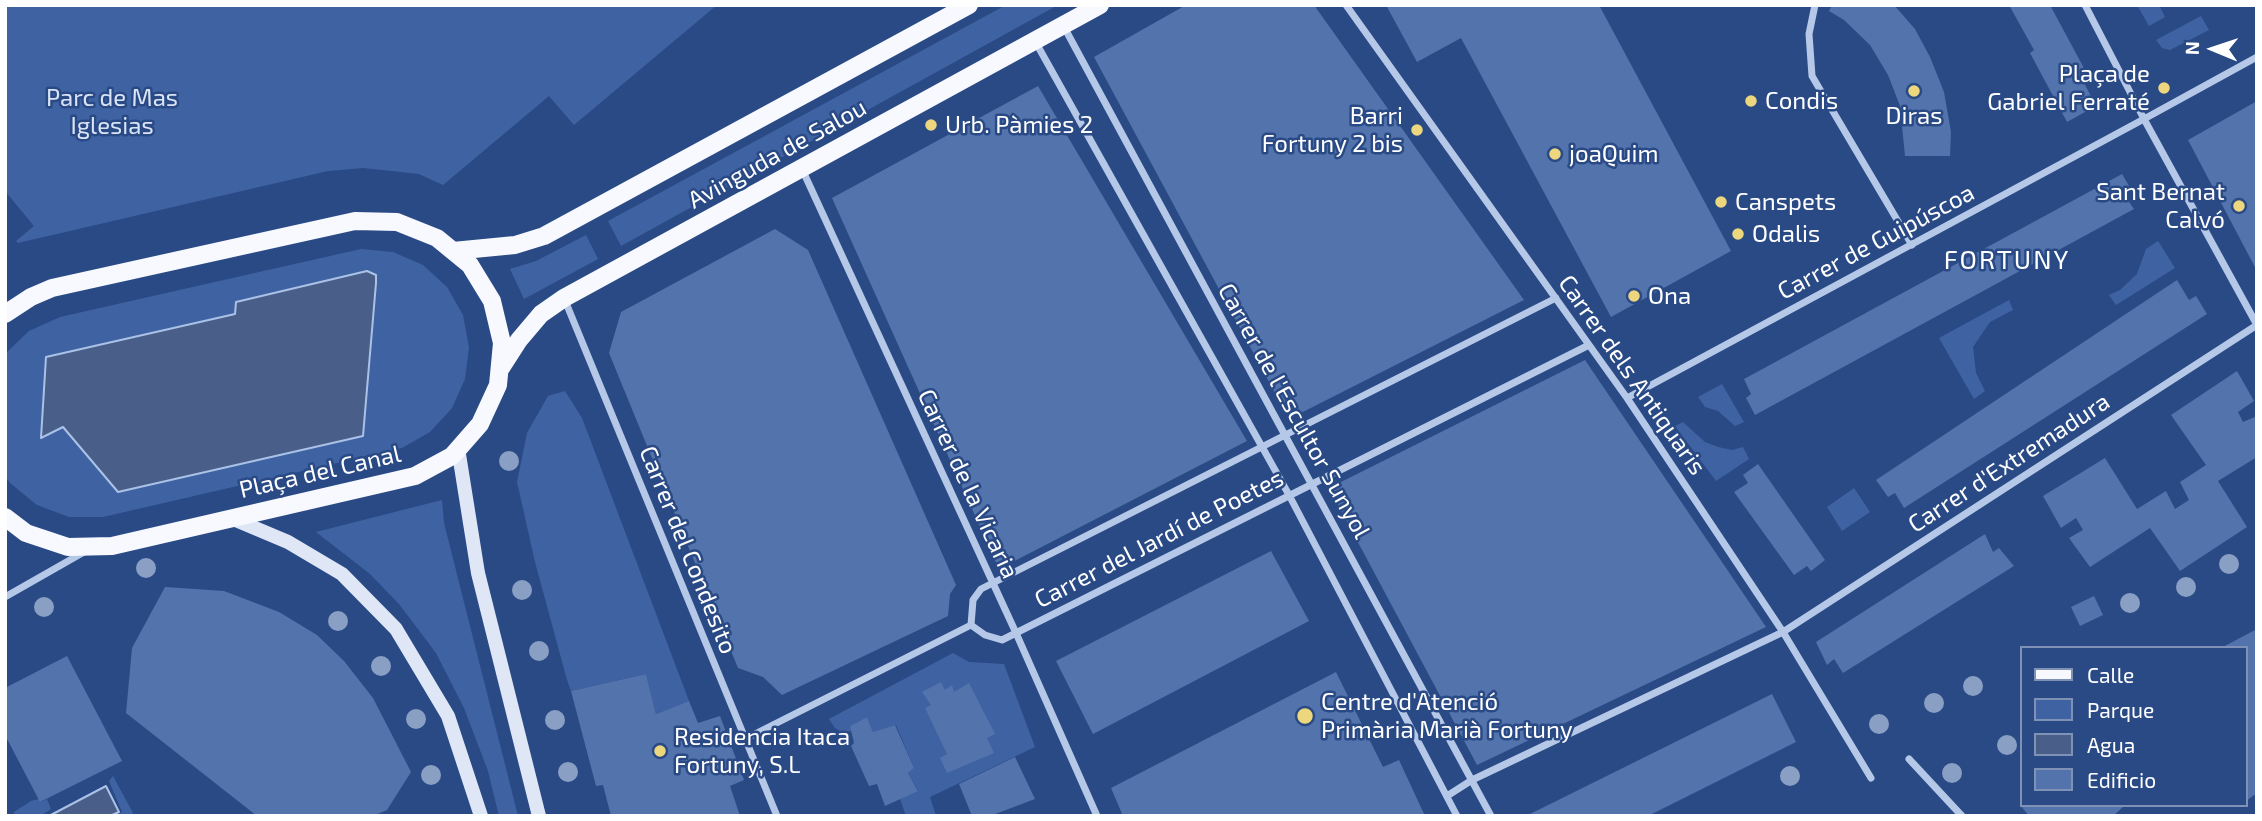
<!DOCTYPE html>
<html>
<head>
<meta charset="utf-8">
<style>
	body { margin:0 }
	#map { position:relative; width:2262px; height:821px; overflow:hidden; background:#2a4a86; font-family:"Exo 2",sans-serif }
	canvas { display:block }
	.frame { position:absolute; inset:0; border:7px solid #fff; pointer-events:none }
	.legend { position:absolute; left:2020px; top:646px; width:228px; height:161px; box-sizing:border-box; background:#2a4a86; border:2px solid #7f92b6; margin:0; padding:9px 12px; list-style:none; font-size:21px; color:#fff }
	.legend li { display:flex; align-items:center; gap:14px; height:35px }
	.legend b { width:35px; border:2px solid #7f92b6 }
	.north { position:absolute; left:2178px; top:14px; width:70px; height:70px; -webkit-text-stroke:5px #2a4a86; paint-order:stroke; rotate:272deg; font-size:19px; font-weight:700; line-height:28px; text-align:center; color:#fff }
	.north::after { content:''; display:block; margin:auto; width:24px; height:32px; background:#fff; clip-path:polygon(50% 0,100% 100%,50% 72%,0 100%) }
</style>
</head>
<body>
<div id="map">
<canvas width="2262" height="821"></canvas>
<div class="frame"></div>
<ul class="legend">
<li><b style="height:9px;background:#f7f9fe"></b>Calle</li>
<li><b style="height:19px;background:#3f63a2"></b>Parque</li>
<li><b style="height:19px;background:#495f8a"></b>Agua</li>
<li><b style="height:19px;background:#5373ad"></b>Edificio</li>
</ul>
<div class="north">N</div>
</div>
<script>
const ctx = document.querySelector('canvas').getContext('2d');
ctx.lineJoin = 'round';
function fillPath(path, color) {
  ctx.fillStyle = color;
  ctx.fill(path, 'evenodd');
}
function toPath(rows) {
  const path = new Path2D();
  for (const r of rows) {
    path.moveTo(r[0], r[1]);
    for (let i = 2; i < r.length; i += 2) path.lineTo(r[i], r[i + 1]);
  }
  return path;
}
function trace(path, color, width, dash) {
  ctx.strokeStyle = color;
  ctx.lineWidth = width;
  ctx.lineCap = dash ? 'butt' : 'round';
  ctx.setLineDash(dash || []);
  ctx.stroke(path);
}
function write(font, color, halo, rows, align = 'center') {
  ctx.font = font + ' "Exo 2",sans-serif';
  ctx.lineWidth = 5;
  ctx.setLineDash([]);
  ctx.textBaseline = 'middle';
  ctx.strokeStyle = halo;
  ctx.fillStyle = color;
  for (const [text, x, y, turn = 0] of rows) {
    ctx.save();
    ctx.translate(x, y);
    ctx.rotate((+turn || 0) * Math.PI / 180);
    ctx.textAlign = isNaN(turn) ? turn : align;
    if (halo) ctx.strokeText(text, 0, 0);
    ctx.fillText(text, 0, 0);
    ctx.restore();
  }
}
const green = toPath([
	[5,5,717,5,574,125,549,96,443,185,419,174,392,171,363,168,328,171,18,243,16,241,34,226,5,191],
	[1006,5,1058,5,621,246,608,221],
	[2137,5,2159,5,2165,17,2149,26],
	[2201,16,2209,30,2170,50,2162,48,2156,40],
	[586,235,598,259,524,299,510,269,536,261],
	[2158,241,2175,268,2116,305,2109,295,2120,290,2137,274,2146,249],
	[361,249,393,252,423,265,447,287,463,315,469,347,465,379,452,408,430,432,402,448,103,517,69,517,37,505,10,483,5,476,5,354,29,331,60,317],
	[2009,300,2013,310,1990,322,1973,347,1976,373,1985,391,1974,399,1939,338],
	[1722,384,1744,422,1735,426,1718,411,1705,407,1698,397],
	[565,391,582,418,689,701,656,714,646,674,571,691,567,680,535,562,517,482,527,433,548,396],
	[1683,422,1705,442,1718,447,1732,450,1743,447,1749,459,1716,481,1675,426],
	[1854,488,1870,512,1842,531,1827,507],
	[442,500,444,523,518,816,499,816,488,771,464,708,436,653,399,604,370,574,316,532],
	[953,653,969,662,1004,664,1035,747,930,797,936,816,906,816,900,799,918,790,908,773,914,768,896,725,873,732,867,717,850,726,852,731,842,732,835,728,829,719],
	[113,776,133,813,129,816,115,816,122,812,109,781],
	[39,799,41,802,47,799,51,809,40,816,15,816,14,812,31,801]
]);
const water = toPath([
	[367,271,376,275,376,283,363,436,118,492,63,427,41,438,46,357,235,314,236,302,367,271],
	[106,786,119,812,110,816,49,816,106,786]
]);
const building = toPath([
	[1186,5,1314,5,1524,300,1289,419,1094,57],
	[1386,5,1599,5,1731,251,1611,317,1461,38,1417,62],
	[1832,5,1894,5,1915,29,1930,57,1944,92,1951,132,1950,156,1905,156,1900,106,1888,75,1870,45,1844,20,1829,11],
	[2009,5,2050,5,2085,70,2079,73,2096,106,2067,122,2030,53,2034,50],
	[1038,86,1247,441,999,569,832,198],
	[2257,101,2257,271,2188,140],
	[2122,174,2132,191,2125,196,2134,209,1755,415,1746,398,1751,394,1744,379],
	[775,229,808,250,956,585,950,594,948,616,782,695,763,677,738,668,609,353,621,312],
	[2177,280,2189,300,2196,296,2207,314,1904,508,1895,493,1888,497,1876,480],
	[1585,360,1766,627,1477,765,1329,488],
	[2237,371,2254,401,2238,412,2243,422,2257,416,2257,457,2218,481,2247,527,2180,571,2150,528,2090,567,2069,538,2083,530,2076,518,2061,528,2043,496,2105,458,2137,509,2166,491,2175,509,2189,500,2180,482,2206,465,2171,415],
	[1758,464,1825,560,1811,571,1807,566,1794,575,1734,492,1748,483,1743,475],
	[1985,534,1993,552,1999,548,2014,566,1843,673,1834,659,1827,665,1816,642],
	[1271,551,1309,621,1093,734,1056,661],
	[165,587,224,591,279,612,317,635,344,661,373,698,411,772,387,810,373,816,257,816,126,713,132,648],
	[2094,596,2103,615,2080,626,2071,607],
	[2257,629,2257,793,2246,801,2246,648,2221,648],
	[67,656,122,761,40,802,5,735,5,688],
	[1336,672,1383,767,1399,760,1425,816,1123,816,1111,788],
	[646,674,656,714,689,701,698,723,720,716,744,780,730,786,740,816,611,816,603,785,596,786,571,691],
	[941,682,945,690,952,685,954,692,969,683,995,734,987,738,994,753,947,773,940,758,947,754,925,708,931,705,922,692],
	[1772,694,1796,742,1648,816,1526,816],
	[867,717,873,732,895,725,914,768,908,773,918,791,885,806,877,784,869,786,851,746,854,743,850,726],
	[1015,757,1035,799,990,816,972,816,959,784],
	[2020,805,2125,805,2113,816,2029,816]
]);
const minor = toPath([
	[1346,5,1627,398,1783,632,1871,778],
	[1815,5,1809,34,1812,76,1912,245],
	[2085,5,2144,119,2257,57],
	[1063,25,1491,816],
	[1035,41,1289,495,1457,816],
	[802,169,1016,633,1097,816],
	[564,298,777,816],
	[1627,398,2144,119,2257,325],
	[5,597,84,552],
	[971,625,985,635,1002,640,1589,345],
	[971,625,973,600,981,589,1556,298],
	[745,739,971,625],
	[1909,759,1962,816],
	[1447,796,1472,780,1783,632,2257,325]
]);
const secondary = toPath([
	[458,448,478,573,539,816],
	[231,518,288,542,342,574,396,629,448,716,481,816]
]);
const primary = toPath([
	[453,251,515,245,544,236,969,5],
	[5,314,31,297,52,288,355,221,397,222,437,238,470,265,492,301,502,343,498,385,480,424,452,456,415,476,112,546,68,547,26,533,5,517],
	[501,368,519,340,541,314,564,298,1100,5]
]);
const trees = [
	[509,461],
	[2229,564],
	[146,568],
	[2186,587],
	[522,590],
	[2130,603],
	[44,607],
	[338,621],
	[539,651],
	[381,666],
	[1973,686],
	[1934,703],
	[416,719],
	[555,720],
	[1879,724],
	[2007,745],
	[568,772],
	[1952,773],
	[431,775],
	[1790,776]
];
const markers = [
	[2164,88,7,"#edd77e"],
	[1914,91,7,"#edd77e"],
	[1751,101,7,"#edd77e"],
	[931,125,7,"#edd77e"],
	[1417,130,7,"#edd77e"],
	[1555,154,7,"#edd77e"],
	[1721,202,7,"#edd77e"],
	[2239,206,7,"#edd77e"],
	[1738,234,7,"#edd77e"],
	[1634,296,7,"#edd77e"],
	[1305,716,9,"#edd77e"],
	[660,751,7,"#edd77e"]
];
const poiNames = [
	["Plaça de",2150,74,"right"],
	["Gabriel Ferraté",2150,102,"right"],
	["Condis",1765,101],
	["Barri",1403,116,"right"],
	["Fortuny 2 bis",1403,144,"right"],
	["Diras",1914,116,"center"],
	["Urb. Pàmies 2",945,125],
	["joaQuim",1569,154],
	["Sant Bernat",2225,192,"right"],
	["Calvó",2225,220,"right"],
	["Canspets",1735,202],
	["Odalis",1752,234],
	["Ona",1648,296],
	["Centre d'Atenció",1321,702],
	["Primària Marià Fortuny",1321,730],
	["Residencia Itaca",674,737],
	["Fortuny, S.L",674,765]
];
const parkNames = [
	["Parc de Mas",112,98],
	["Iglesias",112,126]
];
const streetNames = [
	["Avinguda de Salou",777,154,-29],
	["Carrer de Guipúscoa",1876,242,-28],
	["Carrer dels Antiquaris",1632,375,55],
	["Carrer de l'Escultor Sunyol",1294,411,61],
	["Carrer d'Extremadura",2009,463,-33],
	["Plaça del Canal",320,472,-13],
	["Carrer de la Vicaria",968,484,65],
	["Carrer del Jardí de Poetes",1159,539,-27],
	["Carrer del Condesito",688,550,68]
];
const neighbourhoodNames = [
	["FORTUNY",2007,260]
];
fillPath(green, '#3f63a2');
fillPath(water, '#495f8a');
trace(water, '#abc2e7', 2);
fillPath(building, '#5373ad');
trace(minor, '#b6c8e7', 7);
trace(secondary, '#dfe7f7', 14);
trace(primary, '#f7f9fe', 18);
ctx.fillStyle = '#8a9fc4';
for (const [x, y] of trees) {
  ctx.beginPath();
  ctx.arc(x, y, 10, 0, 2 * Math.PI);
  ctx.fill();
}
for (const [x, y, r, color] of markers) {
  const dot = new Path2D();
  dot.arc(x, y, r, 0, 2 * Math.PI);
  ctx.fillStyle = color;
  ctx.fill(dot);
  trace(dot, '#2a4a86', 2.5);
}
write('24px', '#fff', '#2a4a86', poiNames, 'left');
write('24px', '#d9e4f6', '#2a4a86', parkNames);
write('24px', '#fff', '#2a4a86', streetNames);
ctx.letterSpacing = '2px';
write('26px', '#fff', '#2a4a86', neighbourhoodNames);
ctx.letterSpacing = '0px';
</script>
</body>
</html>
